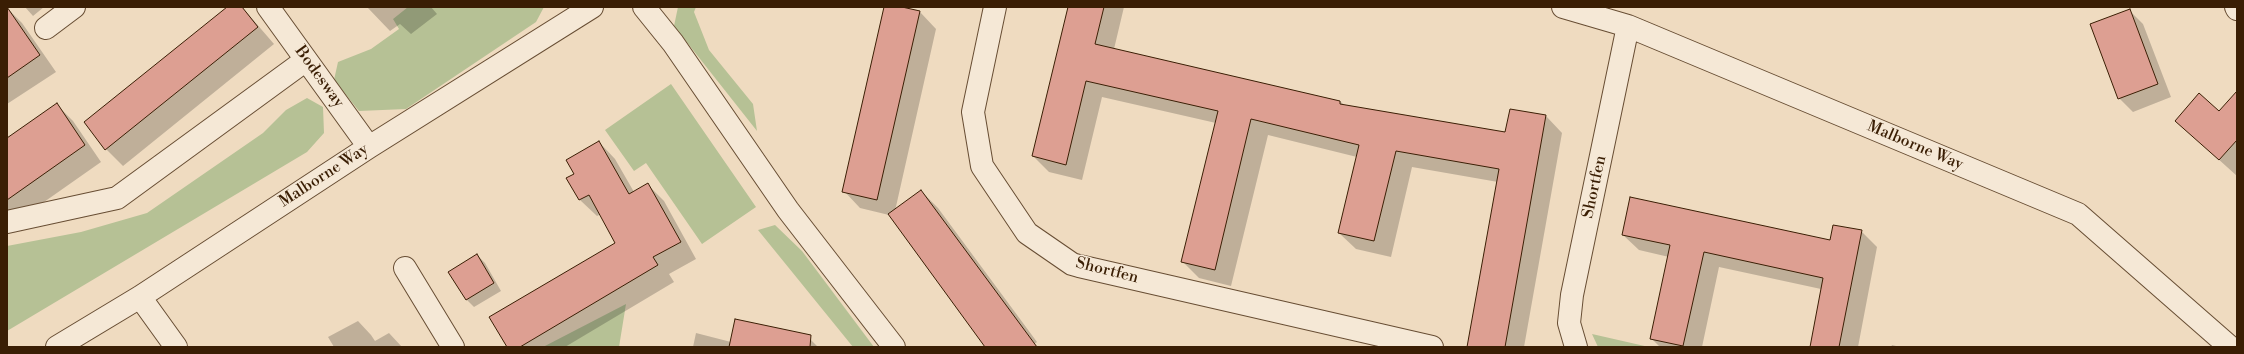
<!DOCTYPE html>
<html>
<head>
<meta charset="utf-8">
<style>
	body { margin:0 }
	#map { position:relative; width:2244px; height:354px; overflow:hidden; background:#efdbc0; font-family:"Libre Bodoni",serif }
	canvas { display:block }
	.frame { position:absolute; inset:0; border:8px solid #3a1e04; pointer-events:none }
</style>
</head>
<body>
<div id="map">
<canvas width="2244" height="354"></canvas>
<div class="frame"></div>
</div>
<script>
const ctx = document.querySelector('canvas').getContext('2d');
ctx.lineJoin = 'round';
function fillPath(path, color) {
  ctx.fillStyle = color;
  ctx.fill(path, 'evenodd');
}
function toPath(rows) {
  const path = new Path2D();
  for (const r of rows) {
    path.moveTo(r[0], r[1]);
    for (let i = 2; i < r.length; i += 2) path.lineTo(r[i], r[i + 1]);
  }
  return path;
}
function trace(path, color, width, dash) {
  ctx.strokeStyle = color;
  ctx.lineWidth = width;
  ctx.lineCap = dash ? 'butt' : 'round';
  ctx.setLineDash(dash || []);
  ctx.stroke(path);
}
function write(font, color, halo, rows, align = 'center') {
  ctx.font = font + ' "Libre Bodoni",serif';
  ctx.lineWidth = 3;
  ctx.setLineDash([]);
  ctx.textBaseline = 'middle';
  ctx.strokeStyle = halo;
  ctx.fillStyle = color;
  for (const [text, x, y, turn = 0] of rows) {
    ctx.save();
    ctx.translate(x, y);
    ctx.rotate((+turn || 0) * Math.PI / 180);
    ctx.textAlign = isNaN(turn) ? turn : align;
    if (halo) ctx.strokeText(text, 0, 0);
    ctx.fillText(text, 0, 0);
    ctx.restore();
  }
}
const green = toPath([
	[408,7,544,7,536,22,406,109,359,111,334,80,338,62,371,49,399,29,393,19],
	[678,7,696,7,694,12,709,50,753,104,757,131,674,26],
	[671,84,756,207,702,244,646,163,634,171,605,130],
	[307,98,323,107,324,133,307,152,7,331,7,246,81,232,147,213,263,133,286,110],
	[775,225,802,251,874,347,853,347,758,230],
	[626,304,619,347,543,347],
	[1592,334,1649,347,1598,347]
]);
const shadow = toPath([
	[25,7,44,7,33,16],
	[228,7,242,7,274,44,123,166,106,149],
	[367,7,431,7,437,14,411,34,400,24,390,31],
	[885,7,898,7,920,12,936,29,895,211,921,191,938,208,1037,342,1032,346,1036,347,986,347,889,215,860,208,844,191],
	[1069,7,1124,7,1114,49,1340,101,1344,105,1506,133,1510,110,1546,116,1562,133,1524,347,1468,347,1498,182,1412,167,1391,257,1356,249,1339,233,1357,157,1268,135,1231,286,1199,278,1182,261,1216,123,1102,97,1082,180,1049,172,1033,156],
	[7,8,22,23,56,72,7,104],
	[2129,10,2143,24,2171,97,2133,112,2119,98],
	[2237,92,2237,176,2176,121,2219,112],
	[57,105,73,121,101,162,7,228,7,139],
	[599,142,615,159,634,192,647,184,664,201,696,259,669,274,674,282,565,347,508,347,617,243,601,214,597,216,580,200,568,178,576,174],
	[1861,231,1877,247,1858,347,1811,347,1821,289,1719,267,1702,347,1660,347,1651,338,1669,257,1639,250,1623,235,1831,241],
	[477,255,485,263,501,291,474,307,466,299],
	[358,321,371,335,375,341,389,333,402,347,334,347,328,337],
	[696,333,731,342,806,335,818,347,693,347],
	[1892,345,1900,347,1891,347]
]);
const building = toPath([
	[7,7,40,55,7,78,7,7],
	[227,7,242,7,258,27,105,150,84,122,227,7],
	[884,7,902,7,920,11,877,200,842,192,884,7],
	[1068,7,1104,7,1095,44,1340,101,1340,104,1505,132,1510,109,1546,115,1505,347,1467,347,1499,169,1396,151,1374,241,1338,233,1359,145,1251,119,1215,270,1181,262,1218,111,1086,81,1066,165,1032,156,1068,7],
	[2130,9,2158,84,2118,99,2090,24,2130,9],
	[2237,91,2237,140,2219,160,2175,121,2199,93,2219,111,2237,91],
	[57,103,85,145,7,200,7,138,57,103],
	[599,141,629,194,648,183,681,242,653,257,658,265,520,347,507,347,489,317,615,243,589,195,579,200,566,178,574,174,566,160,599,141],
	[921,190,1037,347,985,347,888,214,921,190],
	[1630,197,1830,240,1833,225,1862,230,1839,347,1810,347,1823,278,1704,252,1683,346,1650,339,1670,245,1622,235,1630,197],
	[477,254,494,283,466,300,448,272,477,254],
	[735,319,811,335,810,347,729,347,735,319]
]);
const minor = toPath([
	[268,7,369,147],
	[644,7,673,43,788,210,894,347],
	[995,7,973,112,982,166,1027,233,1072,264,1079,266,1432,347],
	[1563,7,1628,26,2078,214,2230,347],
	[2236,7,2237,9],
	[46,28,74,7],
	[7,222,117,198,306,60],
	[405,268,453,347],
	[140,297,176,347],
	[57,347,140,297,369,147,592,7],
	[1576,347,1569,323,1572,295,1628,26]
]);
const streetNames = [
	["Bodesway",319,77,54],
	["Malborne Way",1915,146,23],
	["Malborne Way",324,176,-33],
	["Shortfen",1595,187,-78],
	["Shortfen",1107,271,14]
];
fillPath(green, '#b6c195');
fillPath(shadow, '#0003');
fillPath(building, '#dd9f92');
trace(building, '#3a1e04', 1);
trace(minor, '#674d33', 24);
trace(minor, '#f5e8d6', 22);
write('16px', '#3a1e04', '#f5e8d6', streetNames);
</script>
</body>
</html>
